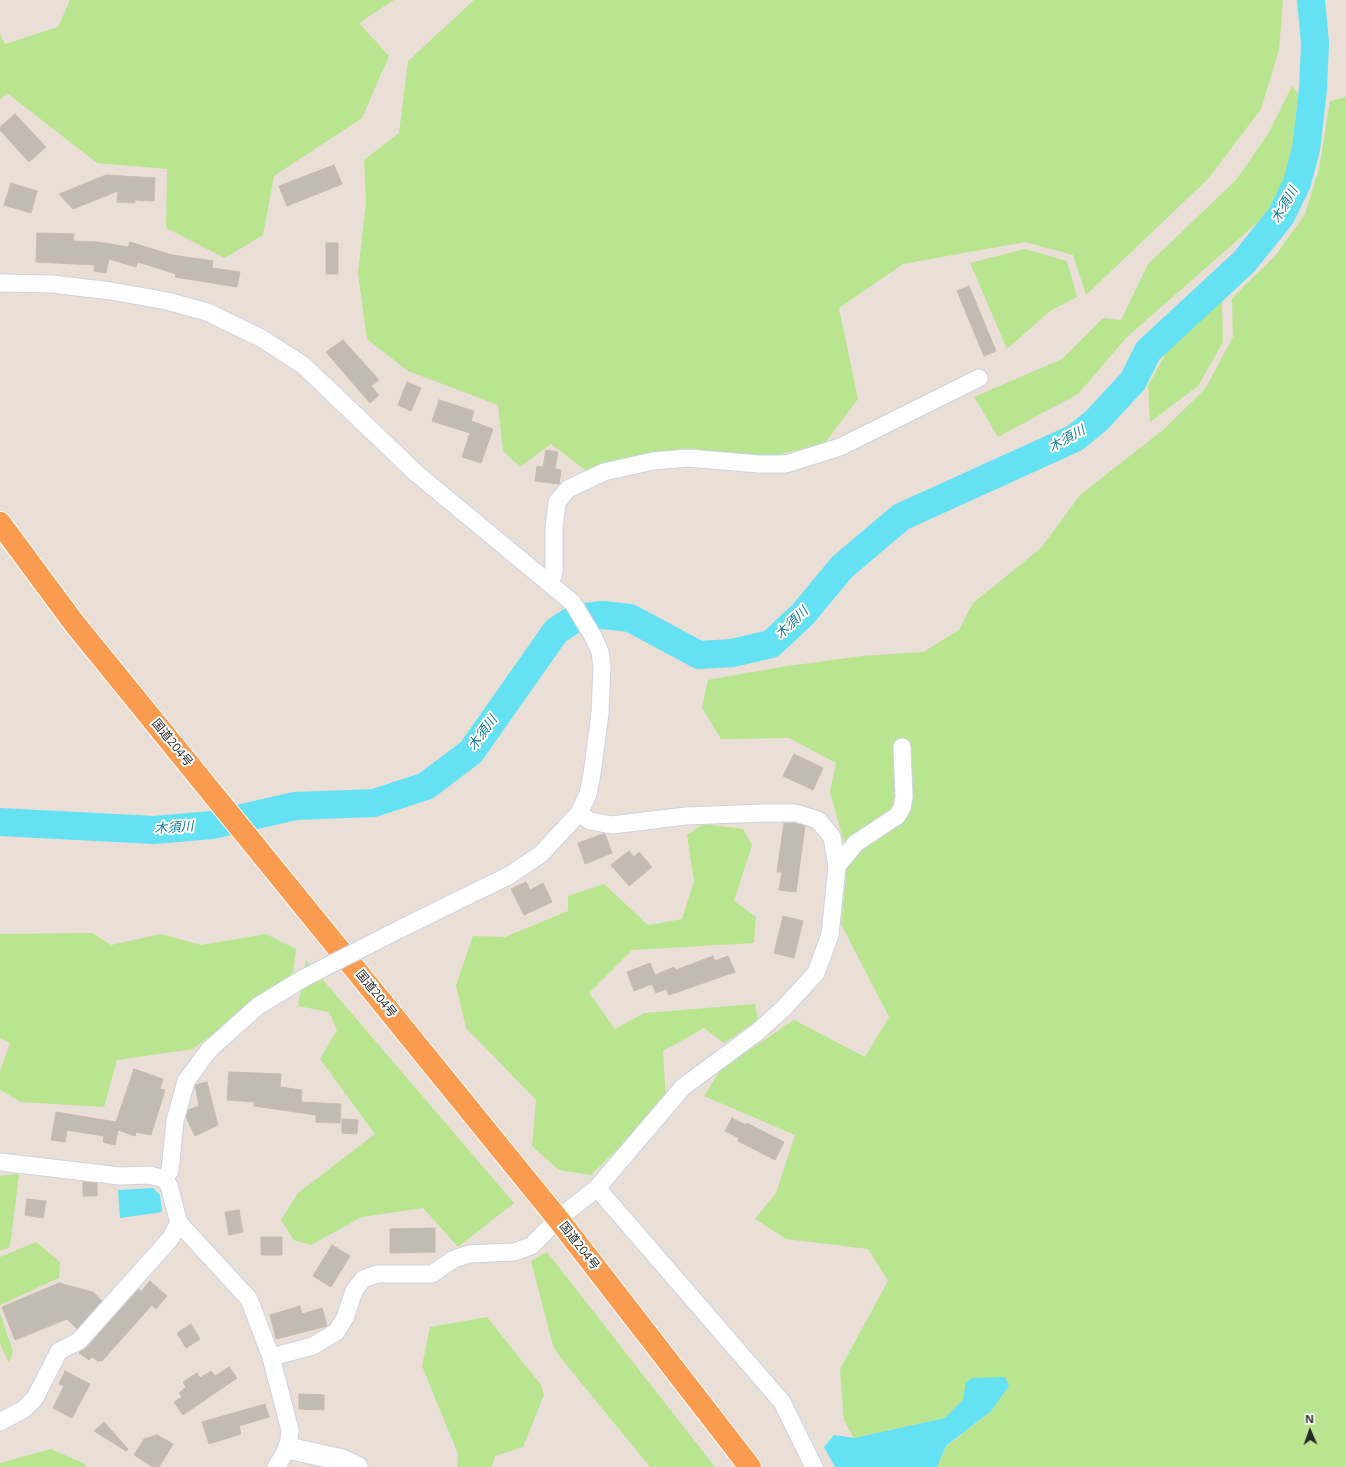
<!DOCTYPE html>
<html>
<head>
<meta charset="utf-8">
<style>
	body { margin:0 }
	#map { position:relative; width:1346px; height:1467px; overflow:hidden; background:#eadfd7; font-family:"Open Sans",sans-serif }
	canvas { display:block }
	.north { position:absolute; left:1290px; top:1411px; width:40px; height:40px; -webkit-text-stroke:3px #fff; paint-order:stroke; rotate:358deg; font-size:11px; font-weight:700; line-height:16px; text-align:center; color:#272727 }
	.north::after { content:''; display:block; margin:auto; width:14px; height:18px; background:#272727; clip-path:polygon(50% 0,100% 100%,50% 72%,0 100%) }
</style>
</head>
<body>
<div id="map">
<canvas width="1346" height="1467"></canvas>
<div class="north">N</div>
</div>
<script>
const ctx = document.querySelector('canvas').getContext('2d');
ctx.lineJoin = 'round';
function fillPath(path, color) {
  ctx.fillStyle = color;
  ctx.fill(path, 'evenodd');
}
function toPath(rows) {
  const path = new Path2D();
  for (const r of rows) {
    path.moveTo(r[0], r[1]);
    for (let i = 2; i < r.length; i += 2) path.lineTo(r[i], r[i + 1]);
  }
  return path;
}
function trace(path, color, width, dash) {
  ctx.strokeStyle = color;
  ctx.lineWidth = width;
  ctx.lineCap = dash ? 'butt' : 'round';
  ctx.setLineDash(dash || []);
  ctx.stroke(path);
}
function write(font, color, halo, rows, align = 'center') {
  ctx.font = font + ' "Open Sans","Noto Sans JP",sans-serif';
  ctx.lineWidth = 4;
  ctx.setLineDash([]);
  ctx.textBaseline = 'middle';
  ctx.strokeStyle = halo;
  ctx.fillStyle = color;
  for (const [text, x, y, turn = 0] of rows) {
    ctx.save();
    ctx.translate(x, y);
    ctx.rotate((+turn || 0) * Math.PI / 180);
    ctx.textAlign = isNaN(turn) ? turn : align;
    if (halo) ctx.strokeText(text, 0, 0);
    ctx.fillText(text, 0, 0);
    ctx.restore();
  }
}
const green = toPath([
	[70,0,394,0,359,23,389,56,362,118,274,176,263,235,225,258,166,228,167,169,97,163,7,93,0,100,0,34,5,44,58,27],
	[474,0,1283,0,1279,50,1261,109,1208,179,1086,295,1073,255,1025,242,903,264,839,308,858,399,825,443,769,457,588,472,551,444,520,467,503,451,498,405,408,371,367,339,358,273,366,202,364,160,399,133,408,61],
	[1292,86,1298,94,1290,172,1266,215,1126,338,1078,394,998,437,974,397,1062,359,1103,318,1121,320,1148,264,1236,180,1268,134],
	[1346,97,1346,1467,937,1467,946,1447,991,1411,1009,1386,963,1400,945,1418,854,1438,844,1420,840,1369,888,1281,868,1249,786,1239,755,1219,776,1193,795,1135,704,1096,721,1069,794,1020,865,1057,889,1017,841,924,848,857,830,792,836,763,789,738,721,739,702,708,708,680,781,667,862,656,923,652,959,630,973,603,1041,548,1080,495,1163,430,1205,389,1233,337,1232,298,1275,256,1305,214,1319,169,1330,101],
	[1025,249,1067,261,1077,297,1050,311,1007,349,970,263],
	[1222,299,1223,342,1198,386,1150,422,1148,386,1172,342],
	[703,824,743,829,752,845,734,901,756,917,754,943,632,950,589,993,615,1029,644,1013,755,1004,758,1020,724,1043,704,1028,663,1051,666,1101,591,1175,559,1170,532,1146,536,1100,466,1028,456,985,473,936,505,937,568,911,568,896,604,884,648,925,682,919,694,881,687,835],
	[92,933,111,945,161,934,201,945,266,934,296,949,293,973,193,1049,117,1060,104,1107,21,1102,0,1090,0,1071,10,1043,0,1038,0,934],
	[306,960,514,1203,458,1247,423,1208,362,1217,311,1245,294,1240,281,1220,298,1193,375,1134,320,1059,337,1030,329,1012,298,1006],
	[19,1174,10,1247,0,1251,0,1176],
	[36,1242,60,1262,59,1278,0,1305,0,1257],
	[547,1252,715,1467,650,1467,560,1357,553,1346,531,1261],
	[0,1313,13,1352,9,1363,0,1344],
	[487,1317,541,1385,544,1395,523,1447,495,1456,492,1467,457,1467,458,1454,422,1366,430,1327],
	[51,1449,85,1464,86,1467,0,1467,0,1463]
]);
const water = toPath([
	[153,1188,160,1195,162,1212,120,1218,118,1190],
	[1005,1377,1009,1386,991,1411,946,1446,937,1467,835,1467,824,1447,834,1435,854,1438,945,1418,963,1400,966,1382,973,1378]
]);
const river = toPath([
	[0,822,154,830,212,825,295,806,374,803,426,786,471,752,556,631,576,618,603,615,630,618,699,655,732,653,771,644,803,614,842,567,901,517,1075,438,1097,420,1133,381,1148,351,1244,262,1281,216,1297,183,1306,149,1313,89,1315,43,1311,0]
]);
const building = toPath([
	[15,114,46,147,29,162,0,130,0,127,15,114],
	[334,165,342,184,287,206,279,186,334,165],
	[106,175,155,178,154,201,135,200,135,203,117,202,118,191,73,209,59,194,106,175],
	[11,183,37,191,31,213,4,205,11,183],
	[37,233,74,234,73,241,98,242,128,247,130,242,172,255,213,261,212,268,240,272,237,287,175,277,176,274,138,262,136,267,109,259,106,273,94,271,95,265,36,262,37,233],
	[326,243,338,243,338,274,326,274,326,243],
	[969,286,996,351,984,356,957,291,969,286],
	[343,340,379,380,371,386,379,395,370,403,326,352,343,340],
	[407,382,421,388,411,411,398,405,407,382],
	[439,400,474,411,471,421,493,429,481,463,462,457,470,433,432,421,439,400],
	[546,450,558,452,555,469,561,470,559,484,535,481,537,466,543,467,546,450],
	[794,754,823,768,813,790,783,776,794,754],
	[784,823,794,823,805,826,796,892,779,890,782,872,777,872,784,823],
	[603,834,605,834,612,853,585,864,578,843,603,834],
	[629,851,634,857,639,852,652,867,629,886,611,865,629,851],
	[526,882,530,890,543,883,552,902,524,915,511,889,526,882],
	[783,916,803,921,794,958,774,953,783,916],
	[713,956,715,961,728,956,735,972,669,995,666,989,656,993,652,984,634,991,627,972,650,963,655,975,674,967,676,970,713,956],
	[134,1069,163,1079,160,1089,165,1090,151,1135,136,1132,135,1136,118,1130,115,1145,103,1142,104,1136,67,1130,65,1142,51,1140,56,1112,116,1122,134,1069],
	[229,1072,281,1074,280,1087,302,1090,301,1102,341,1104,340,1123,316,1122,316,1115,254,1106,254,1102,227,1100,229,1072],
	[207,1082,218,1125,195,1136,186,1117,188,1110,199,1106,195,1085,207,1082],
	[732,1118,746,1125,747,1123,784,1142,775,1160,738,1141,739,1138,725,1131,732,1118],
	[342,1119,358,1120,357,1134,342,1133,342,1119],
	[83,1182,97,1183,97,1196,83,1196,83,1182],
	[27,1199,46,1201,43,1218,25,1215,27,1199],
	[239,1210,243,1232,229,1235,225,1212,239,1210],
	[435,1228,435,1252,390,1253,390,1229,435,1228],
	[261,1237,282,1237,282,1255,261,1255,261,1237],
	[332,1245,350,1256,331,1287,313,1276,332,1245],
	[150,1281,167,1296,156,1309,152,1305,102,1361,98,1361,92,1357,89,1360,79,1353,86,1348,139,1289,141,1292,150,1281],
	[59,1283,93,1292,102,1301,77,1329,67,1319,15,1340,2,1307,59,1283],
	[300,1306,302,1314,322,1308,327,1326,276,1339,270,1315,300,1306],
	[191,1324,200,1339,186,1348,177,1333,191,1324],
	[229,1367,237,1378,183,1415,174,1402,182,1397,179,1393,186,1387,183,1382,197,1373,200,1378,211,1371,215,1376,229,1367],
	[65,1371,90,1384,72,1418,53,1408,64,1386,59,1384,65,1371],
	[299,1394,324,1395,324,1410,299,1409,299,1394],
	[265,1404,269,1417,239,1426,241,1434,209,1444,202,1422,265,1404],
	[104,1422,128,1449,126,1451,94,1431,104,1422],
	[157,1435,173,1444,159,1467,153,1467,134,1455,144,1439,157,1435]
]);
const minor = toPath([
	[0,283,52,284,111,291,167,301,207,312,261,338,303,365,416,473,573,603,594,638,600,652,602,666,600,713,592,774,588,794,579,813,541,854,510,875,398,930],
	[550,583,554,572,554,527,557,502,568,489,604,472,653,461,688,458,758,464,786,464,840,447,979,378],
	[837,866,856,843,897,816,902,808,904,797,902,747],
	[0,1162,120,1176,149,1175,165,1179,169,1186,179,1223,249,1299,271,1357,290,1430,288,1448,276,1467],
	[165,1179,170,1170,175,1121,186,1081,209,1050,258,1006,304,978],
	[597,1188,782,1402,814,1467],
	[271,1357,313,1346,336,1332,345,1318,354,1291,363,1279,377,1274,432,1274,454,1259,469,1254,514,1252,531,1246,558,1219,597,1188,683,1087,756,1033,783,1009,816,973,830,935,837,866,832,837,818,820,796,813,763,813,686,816,612,825,590,821,579,813],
	[0,1422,24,1409,35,1398,59,1351,79,1341,170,1239,179,1223]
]);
const tertiary = toPath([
	[288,1448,342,1460,357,1467]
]);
const trunk = toPath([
	[0,523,74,623,558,1219,750,1467]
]);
const minorBridge = toPath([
	[304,978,398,930]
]);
const streetNames = [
	["国道204号",172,743,51],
	["国道204号",376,994,51],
	["国道204号",579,1246,52]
];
const waterNames = [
	["木須川",1285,205,-60],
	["木須川",1067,439,-29],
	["木須川",792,623,-44],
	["木須川",483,733,-54],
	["木須川",174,828,-4]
];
fillPath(green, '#b9e490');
fillPath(water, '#64e1f2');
trace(river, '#64e1f2', 28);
fillPath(building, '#c2bbb3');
trace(building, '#c5bbb1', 1);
trace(minor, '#ccd3e1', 19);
trace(tertiary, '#ccd3e1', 23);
trace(trunk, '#fff', 24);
trace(minor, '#fff', 17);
trace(tertiary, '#fff', 21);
trace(trunk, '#fa9c4f', 22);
trace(minorBridge, '#ccd3e1', 19, []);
trace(minorBridge, '#fff', 17);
write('12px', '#272727', '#fff', streetNames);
write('italic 13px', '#087c99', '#fff', waterNames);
</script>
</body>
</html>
